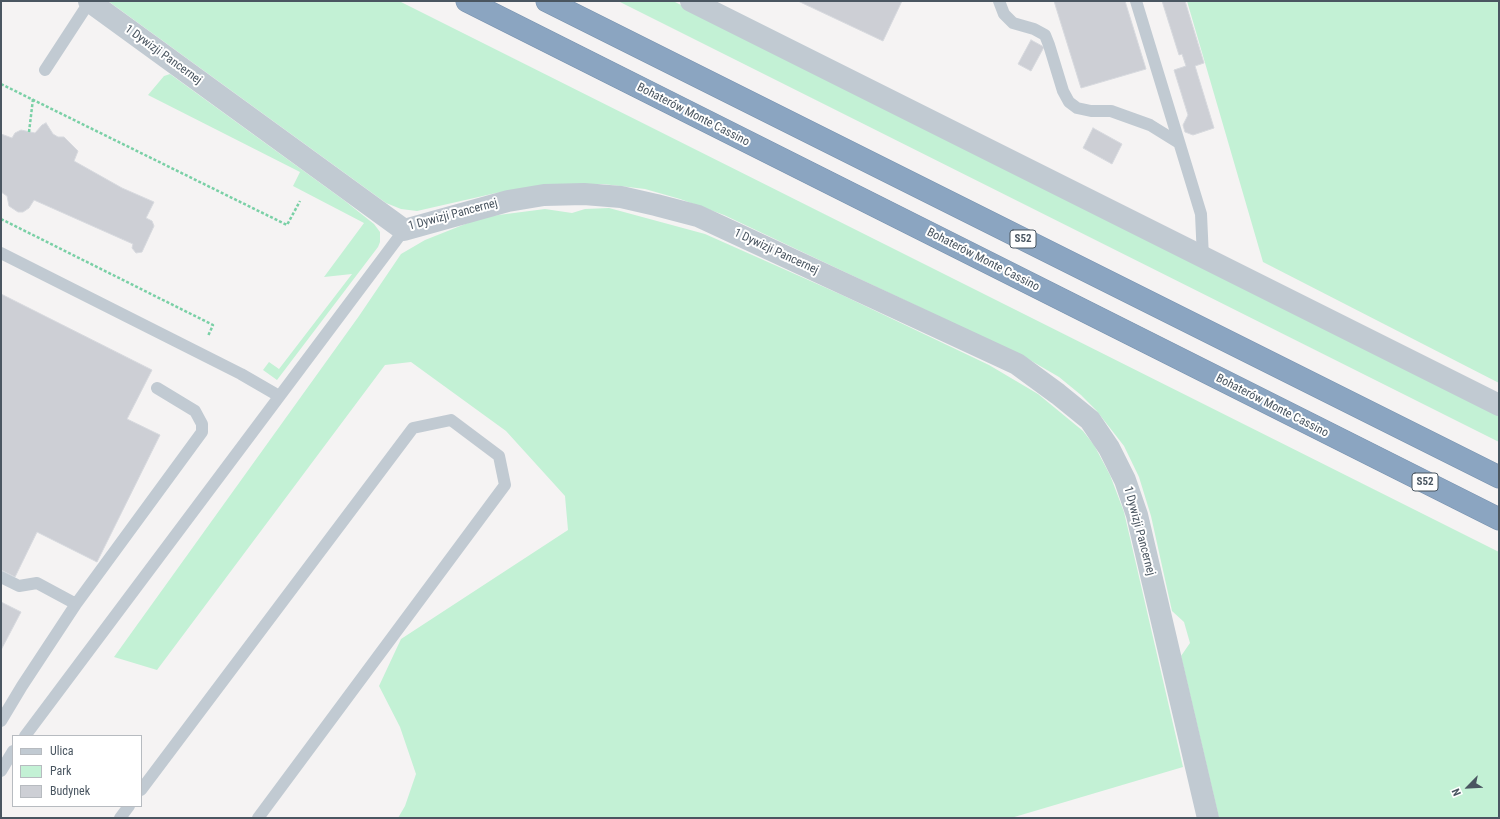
<!DOCTYPE html>
<html>
<head>
<meta charset="utf-8">
<style>
	body { margin:0 }
	#map { position:relative; width:1500px; height:819px; overflow:hidden; background:#f5f3f3; font-family:"Roboto Condensed",sans-serif }
	canvas { display:block }
	.frame { position:absolute; inset:0; border:2px solid #4a5661; pointer-events:none }
	.legend { position:absolute; left:12px; top:735px; width:130px; height:72px; box-sizing:border-box; background:#fff; border:1px solid #b7bbc0; margin:0; padding:5px 7px; list-style:none; font-size:12px; color:#4a5661 }
	.legend li { display:flex; align-items:center; gap:8px; height:20px }
	.legend b { width:20px; border:1px solid #b7bbc0 }
	.north { position:absolute; left:1448px; top:767px; width:40px; height:40px; -webkit-text-stroke:3px #fff; paint-order:stroke; rotate:246deg; font-size:11px; font-weight:700; line-height:16px; text-align:center; color:#4a5661 }
	.north::after { content:''; display:block; margin:auto; width:14px; height:18px; background:#4a5661; clip-path:polygon(50% 0,100% 100%,50% 72%,0 100%) }
</style>
</head>
<body>
<div id="map">
<canvas width="1500" height="819"></canvas>
<div class="frame"></div>
<ul class="legend">
<li><b style="height:5px;background:#c1cad2"></b>Ulica</li>
<li><b style="height:11px;background:#c3f1d5"></b>Park</li>
<li><b style="height:11px;background:#cdcfd5"></b>Budynek</li>
</ul>
<div class="north">N</div>
</div>
<script>
const ctx = document.querySelector('canvas').getContext('2d');
ctx.lineJoin = 'round';
function fillPath(path, color) {
  ctx.fillStyle = color;
  ctx.fill(path, 'evenodd');
}
function toPath(rows) {
  const path = new Path2D();
  for (const r of rows) {
    path.moveTo(r[0], r[1]);
    for (let i = 2; i < r.length; i += 2) path.lineTo(r[i], r[i + 1]);
  }
  return path;
}
function trace(path, color, width, dash) {
  ctx.strokeStyle = color;
  ctx.lineWidth = width;
  ctx.lineCap = dash ? 'butt' : 'round';
  ctx.setLineDash(dash || []);
  ctx.stroke(path);
}
function write(font, color, halo, rows, align = 'center') {
  ctx.font = font + ' "Roboto Condensed",sans-serif';
  ctx.lineWidth = 4;
  ctx.setLineDash([]);
  ctx.textBaseline = 'middle';
  ctx.strokeStyle = halo;
  ctx.fillStyle = color;
  for (const [text, x, y, turn = 0] of rows) {
    ctx.save();
    ctx.translate(x, y);
    ctx.rotate((+turn || 0) * Math.PI / 180);
    ctx.textAlign = isNaN(turn) ? turn : align;
    if (halo) ctx.strokeText(text, 0, 0);
    ctx.fillText(text, 0, 0);
    ctx.restore();
  }
}
const green = toPath([
	[108,1,399,1,1499,552,1499,818,1219,818,1181,656,1190,643,1184,622,1172,611,1151,516,1139,477,1124,446,1096,410,1081,395,1059,377,1023,356,724,215,680,199,645,189,603,184,560,184,496,193,417,211,401,209,386,203],
	[618,1,673,1,1036,182,1499,414,1499,442],
	[1187,1,1499,1,1499,383,1263,262],
	[170,74,345,201,374,224,380,232,380,242,378,247,277,380,263,370,269,362,279,369,352,274,324,277,364,223,293,186,300,172,148,95,164,76],
	[609,208,705,234,842,295,989,365,1038,394,1083,431,1094,445,1110,475,1124,512,1183,767,1011,818,398,818,405,806,416,774,400,727,379,686,401,639,568,530,565,496,506,431,411,362,385,365,157,670,114,657,359,316,401,254,425,240,483,217,545,209,572,213,585,209]
]);
const building = toPath([
	[798,1,902,1,883,41,798,1],
	[1054,1,1125,1,1146,69,1081,88,1054,1],
	[1162,1,1185,1,1204,63,1195,66,1214,128,1193,135,1185,132,1183,125,1188,115,1174,70,1186,66,1182,54,1179,55,1162,1],
	[1031,40,1044,47,1031,71,1018,64,1031,40],
	[46,123,53,134,58,137,64,137,78,151,74,161,122,188,154,202,146,218,152,221,154,226,142,252,136,253,132,248,133,244,34,200,29,208,23,212,18,212,9,206,7,196,1,192,1,134,12,138,15,133,21,130,35,133,42,125,46,123],
	[1093,128,1122,144,1112,164,1083,148,1093,128],
	[1,294,152,370,127,419,160,435,97,562,37,532,15,577,1,570,1,294],
	[1,602,21,612,1,650,1,602]
]);
const path = toPath([
	[1,84,287,225,300,201],
	[29,132,33,99],
	[1,219,213,325,208,336]
]);
const lane = toPath([
	[999,1,1004,14,1013,23,1034,29,1045,35,1049,45,1063,91,1069,102,1077,108,1091,111,1111,111,1150,125,1179,143],
	[1136,1,1201,214,1203,258],
	[45,70,90,1],
	[1,253,241,374,279,396],
	[1,577,19,586,37,583,76,604],
	[1,721,22,686,76,604,202,432,202,424,195,411,157,388],
	[25,736,404,230],
	[1,771,13,751],
	[141,790,413,428,451,420,499,456,505,485,258,818],
	[120,818,129,806]
]);
const street = toPath([
	[89,1,404,230,508,201,544,195,584,194,621,197,656,205,698,216,1017,364,1058,394,1090,420,1109,448,1125,480,1137,515,1208,818],
	[691,1,1499,405]
]);
const highway = toPath([
	[467,1,1499,519],
	[547,1,1499,477]
]);
const shields = [
	[1023,239,26],
	[1425,482,26]
];
const shieldNames = [
	["S52",1023,239],
	["S52",1425,482]
];
const streetNames = [
	["1 Dywizji Pancernej",163,55,36],
	["Bohaterów Monte Cassino",693,115,27],
	["1 Dywizji Pancernej",453,215,-15],
	["1 Dywizji Pancernej",776,252,25],
	["Bohaterów Monte Cassino",983,260,27],
	["Bohaterów Monte Cassino",1272,406,27],
	["1 Dywizji Pancernej",1139,531,75]
];
fillPath(green, '#c3f1d5');
fillPath(building, '#cdcfd5');
trace(building, '#d7d9de', 1);
trace(highway, '#7690ad', 23);
trace(path, '#7ad0a6', 2.5, [3, 2]);
trace(lane, '#c1cad2', 12);
trace(street, '#c1cad2', 22);
trace(highway, '#8ba5c1', 22);
for (const [x, y, w] of shields) {
  const box = new Path2D();
  box.roundRect(x - w / 2, y - 9, w, 18, 3);
  ctx.fillStyle = '#fff';
  ctx.fill(box);
  trace(box, '#4a5661', 1);
}
write('bold 11px', '#4a5661', null, shieldNames);
write('12px', '#4a5661', '#fff', streetNames);
</script>
</body>
</html>
